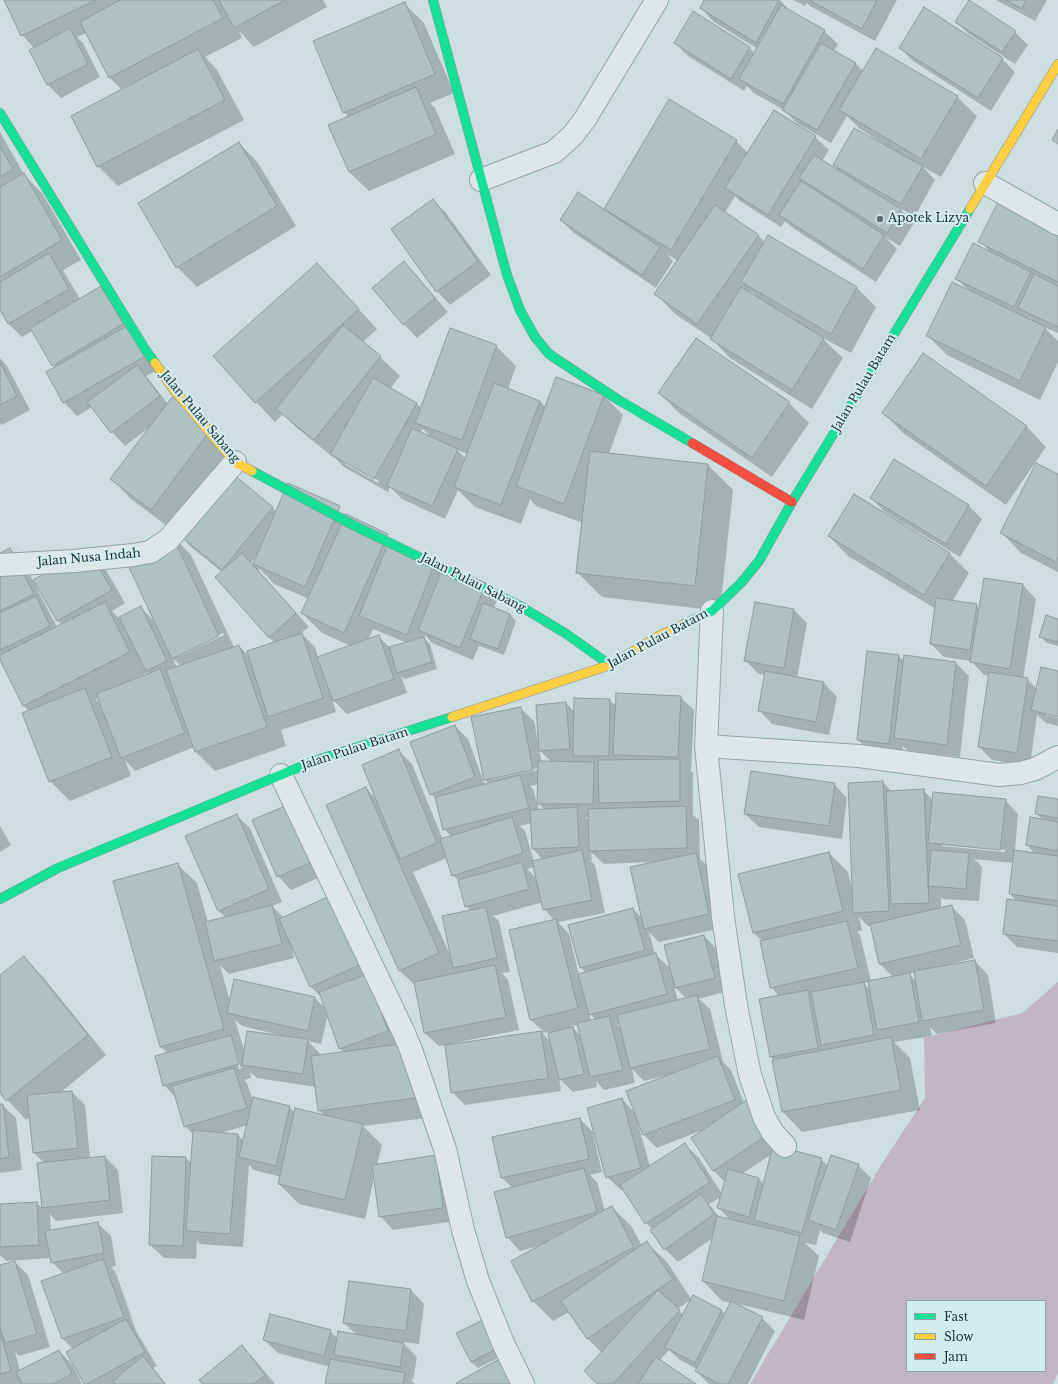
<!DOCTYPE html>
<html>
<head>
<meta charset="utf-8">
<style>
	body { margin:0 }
	#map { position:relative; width:1058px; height:1384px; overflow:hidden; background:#ccdee0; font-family:"Libre Baskerville",serif }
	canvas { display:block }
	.legend { position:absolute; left:906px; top:1300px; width:140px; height:72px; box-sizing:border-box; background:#d2ecf0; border:1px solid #8aa2a3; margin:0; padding:5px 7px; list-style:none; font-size:12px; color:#1f3230 }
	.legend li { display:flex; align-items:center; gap:8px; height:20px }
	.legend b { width:20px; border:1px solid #8aa2a3 }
</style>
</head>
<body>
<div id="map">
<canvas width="1058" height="1384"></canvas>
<ul class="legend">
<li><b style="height:5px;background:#16e098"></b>Fast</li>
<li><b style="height:5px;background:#ffcf43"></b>Slow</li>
<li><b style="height:5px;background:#f24e42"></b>Jam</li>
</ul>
</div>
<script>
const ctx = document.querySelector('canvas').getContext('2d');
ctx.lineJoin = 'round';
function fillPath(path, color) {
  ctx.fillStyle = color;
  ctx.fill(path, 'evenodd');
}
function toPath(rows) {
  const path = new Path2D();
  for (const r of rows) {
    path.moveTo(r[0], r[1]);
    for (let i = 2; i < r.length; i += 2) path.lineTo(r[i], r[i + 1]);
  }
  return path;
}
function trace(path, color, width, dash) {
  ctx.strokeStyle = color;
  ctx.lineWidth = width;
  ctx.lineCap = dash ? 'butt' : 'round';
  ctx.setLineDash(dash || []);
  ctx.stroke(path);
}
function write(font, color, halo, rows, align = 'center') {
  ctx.font = font + ' "Libre Baskerville",serif';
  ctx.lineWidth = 4;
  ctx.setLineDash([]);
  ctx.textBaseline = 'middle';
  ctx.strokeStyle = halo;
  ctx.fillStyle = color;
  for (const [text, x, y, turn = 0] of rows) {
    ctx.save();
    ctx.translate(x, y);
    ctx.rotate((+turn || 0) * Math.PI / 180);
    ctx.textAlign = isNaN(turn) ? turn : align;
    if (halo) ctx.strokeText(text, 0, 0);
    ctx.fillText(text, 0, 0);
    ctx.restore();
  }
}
const water = toPath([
	[1058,982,1058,1373,1053,1384,750,1384,883,1162,925,1098,924,1038,1022,1013],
	[907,1301,1045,1301,1045,1371,907,1371]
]);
const shadow = toPath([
	[5,0,323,0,327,7,254,47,239,31,242,38,205,57,217,70,244,120,118,186,98,166,72,116,122,90,110,78,87,33,77,37,83,43,100,77,61,98,48,85,30,50,34,48,22,35],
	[705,0,780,0,792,13,824,31,838,44,834,51,856,64,863,71,957,97,977,116,941,177,923,167,935,180,915,216,899,208,914,223,900,246,885,237,897,249,876,282,793,228,785,221,781,227,740,201,735,196,725,213,758,235,765,243,768,237,857,288,876,307,851,353,821,337,843,358,812,409,730,358,711,338,675,314,656,294,678,261,667,254,673,261,656,288,574,233,561,220,608,212,605,209,669,101,736,141,748,153,815,137,829,150,822,161,840,172,834,165,884,146,884,144,860,129,847,116,831,143,797,123,784,110,754,93,747,86,744,91,688,56,675,43,694,13,750,48,755,54,758,49,714,22,701,8],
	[752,292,758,298,750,294],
	[793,0,897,0,875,41,810,6,807,3,805,6],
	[996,0,1047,0,1035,21],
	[404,3,424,23,454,93,430,103,435,108,455,154,369,191,349,172,349,117,344,112],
	[956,22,1015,32,1028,45,1015,64,970,35],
	[900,48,1002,59,1015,72,991,111,913,61],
	[0,132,25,176,43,194,81,260,63,270,80,299,101,287,162,368,146,376,168,404,231,448,171,529,131,499,112,479,150,427,125,446,112,432,92,407,77,416,64,402,55,368,32,331,22,337,9,324,0,308],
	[239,143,258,163,296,226,197,287,177,267],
	[433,200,446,213,491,275,450,305,437,291],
	[1058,229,1058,333,1044,327,1058,341,1058,362,1040,400,947,355,928,336,970,292,957,279,992,254,980,241],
	[1029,317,1034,322,1027,320],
	[404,263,417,276,448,312,417,338,404,324,374,288],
	[317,264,377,329,363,342,380,357,400,376,390,389,416,403,422,409,496,346,516,366,508,389,540,401,546,408,604,396,623,415,609,454,708,465,733,490,720,611,602,597,577,572,583,523,536,506,530,499,521,524,475,507,458,490,445,519,402,499,390,487,388,492,344,467,334,457,334,458,297,428,283,414,275,422,256,402,215,356],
	[423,429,433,439,420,433],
	[457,450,468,454,466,459],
	[345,462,379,481,378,483,345,464],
	[924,355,1027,427,1046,447,1006,505,903,433,883,413],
	[0,358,7,366,30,410,2,425,0,423],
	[659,393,789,403,809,423,772,477,679,413],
	[894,461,969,506,982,519,960,557,885,512,871,498],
	[1058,475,1058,572,1021,553,1002,533],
	[289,484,498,597,494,608,510,614,516,621,504,655,479,646,473,660,432,643,425,635,424,638,430,644,437,669,405,679,401,676,407,693,347,714,332,699,336,712,281,730,286,746,215,771,196,752,194,747,135,771,125,760,131,776,70,801,50,781,29,711,24,706,0,658,0,554,10,549,24,562,33,581,88,550,102,563,125,603,112,611,119,618,141,608,155,622,172,535,191,555,234,647,239,646,249,656,275,643,269,637,222,572,191,547,178,533,272,507,277,512],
	[258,554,259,554,254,565,251,563],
	[260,569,274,584,309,599,302,613,322,633,351,646,318,657,315,647,301,633,309,627,258,570],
	[36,587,38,587,58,621,62,625,57,627],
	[373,629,407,643,390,648,378,636,369,639],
	[223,633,224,635,180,656,180,654],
	[173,658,181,666,177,668],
	[148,672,150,674,140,678,139,677],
	[98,698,102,706,95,699],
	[854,495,950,554,969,573,952,602,976,605,980,609,1023,585,1036,599,1023,679,1027,679,1037,689,1058,672,1058,716,1046,713,1046,715,1058,718,1058,726,1046,723,1037,715,1030,766,992,760,979,747,989,676,984,675,971,661,944,657,931,644,936,609,848,556,829,536],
	[794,610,807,623,797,678,824,683,837,697,829,735,772,724,759,710,766,675,759,674,746,661],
	[1058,620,1058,646,1047,643,1040,636],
	[868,652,899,656,904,661,956,663,969,676,960,757,908,751,903,746,902,757,871,753,858,740],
	[680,697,694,710,691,770,690,770,693,773,693,815,699,820,700,859,709,867,722,928,659,942,649,932,655,954,671,969,704,936,717,949,728,991,699,999,710,1009,723,1062,731,1070,744,1103,780,1148,821,1159,828,1166,858,1165,871,1178,850,1242,823,1233,820,1230,816,1245,805,1243,819,1256,804,1320,738,1304,762,1318,775,1331,748,1384,709,1384,696,1371,697,1369,680,1360,669,1350,659,1361,694,1384,597,1384,602,1353,587,1338,569,1312,553,1321,533,1301,542,1245,520,1251,507,1237,513,1188,502,1178,580,1119,595,1134,593,1134,602,1172,590,1175,597,1182,605,1211,612,1207,632,1227,642,1246,647,1243,667,1262,691,1299,693,1296,722,1311,725,1315,731,1303,722,1301,703,1281,713,1238,678,1262,665,1249,652,1229,646,1223,624,1189,621,1190,607,1177,622,1099,636,1114,664,1077,664,1076,644,1081,632,1069,635,1083,604,1090,596,1081,597,1087,573,1092,559,1078,561,1091,465,1105,452,1092,446,1045,439,1046,425,1033,416,986,400,971,328,805,366,788,377,800,398,750,412,764,443,840,452,837,444,829,437,800,431,794,455,726,468,739,485,785,489,784,484,779,520,708,534,721,539,747,540,746,566,703,575,712,609,700,616,706],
	[539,750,552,762,542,762],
	[538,768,538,770,493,779,493,777],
	[539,784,538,803,545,810,539,810,533,789,530,786],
	[585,817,589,817,589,821],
	[531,823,533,849,543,860,534,862,525,831,520,826],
	[591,852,604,864,652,862,643,919,633,909,581,968,586,973,579,975,569,934,558,922,605,913,595,865,590,860,592,860],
	[447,858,453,875,460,882,466,906,471,911,451,957,413,872],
	[535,867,538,884,537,884,535,877,527,869],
	[543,902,544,909,555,921,531,1020,543,1031,454,1045,454,1043,519,1030,508,980,502,973,510,972,499,921,493,916],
	[674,986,687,999,678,1001],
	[589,1013,596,1020,591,1021],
	[620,1023,621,1029,617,1024],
	[578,1025,581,1036,571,1026],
	[549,1032,551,1042,542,1033],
	[638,1123,639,1123,644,1135,657,1148,700,1131,692,1138,714,1171,725,1182,722,1194,699,1158,685,1145,650,1167],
	[772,1154,764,1184,759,1179,742,1174],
	[721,1197,718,1207,731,1221,720,1218,709,1204],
	[691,1300,683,1315,677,1309],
	[883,782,892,792,923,790,933,800,1005,800,1018,814,1015,851,1035,854,1027,845,1043,820,1037,814,1058,800,1058,953,1017,947,1004,934,1008,900,1017,902,1010,894,1014,863,974,859,982,867,979,901,943,899,941,897,941,909,952,907,965,920,974,958,950,964,951,966,975,961,988,975,996,1023,937,1034,930,1027,932,1036,894,1042,910,1058,920,1110,802,1132,783,1112,773,1061,775,1061,771,1057,780,997,771,987,762,941,754,933,740,874,829,853,848,872,852,889],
	[942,844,1005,850,1005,852,942,846],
	[859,917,868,926,871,926,880,964,893,977,871,981,860,935,857,932,862,930],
	[915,972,917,982,909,974],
	[869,982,871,990,863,983],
	[834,784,847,798,842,839,759,827,745,814],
	[292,804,329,873,291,890,278,876],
	[236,815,250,828,282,902,272,906,284,918,333,896,434,1117,363,1126,382,1145,377,1165,436,1157,456,1221,393,1230,380,1216,374,1178,365,1219,299,1204,279,1184,281,1177,254,1170,249,1165,243,1247,200,1244,197,1240,196,1259,164,1258,150,1245,186,1158,192,1164,194,1135,185,1126,176,1098,164,1085,168,1054,160,1046,177,864,197,883,208,922,226,918,219,911],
	[293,947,311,987,322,998,326,1009,315,998,235,980,230,1002,220,965,229,974,294,958,292,948],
	[328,1014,340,1048,344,1053,320,1056,320,1054,308,1041,321,1044],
	[235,1020,242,1026,284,1036,284,1037,245,1053],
	[234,1050,236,1050,241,1069,239,1069],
	[250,1072,257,1078,316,1087,319,1110,326,1117,295,1113,289,1107,253,1101,247,1083,244,1080,251,1078],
	[248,1125,244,1141,237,1134,220,1133],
	[0,826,11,845,0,852],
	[24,957,43,977,106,1055,60,1093,72,1092,85,1105,90,1159,105,1157,118,1170,123,1213,56,1221,50,1214,51,1231,97,1223,111,1236,116,1266,111,1267,116,1273,136,1331,157,1366,153,1368,166,1384,86,1384,73,1349,63,1339,64,1274,52,1262,51,1258,6,1261,0,1255,0,1205,37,1203,43,1209,38,1164,45,1164,34,1153,30,1117,26,1120,0,1092,0,976],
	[0,1105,2,1105,16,1118,22,1170,0,1173],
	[15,1262,28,1275,50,1347,19,1356,15,1352,20,1371,59,1351,72,1364,82,1384,0,1384,0,1266],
	[350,1282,411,1290,424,1304,419,1344,402,1342,417,1357,413,1380,410,1379,415,1384,326,1384,330,1367,278,1353,264,1340,330,1331,338,1339,357,1335,344,1323],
	[483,1321,504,1355,478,1368,471,1362],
	[242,1346,255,1360,275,1384,204,1384]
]);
const building = toPath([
	[4,0,96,0,21,36,4,0],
	[120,0,213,0,223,18,109,78,80,22,120,0],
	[219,0,285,0,234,28,219,0],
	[704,0,779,0,756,43,700,8,704,0],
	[809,0,877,0,862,29,809,0],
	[969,0,1016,31,1002,52,955,22,969,0],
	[1006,0,1026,0,1022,9,1006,0],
	[405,2,435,74,343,113,313,41,405,2],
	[781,5,825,30,783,104,739,79,781,5],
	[924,7,1003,58,978,98,899,48,924,7],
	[693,11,750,47,731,79,674,43,693,11],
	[70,28,88,64,47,85,29,50,70,28],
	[821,43,856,63,817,130,782,110,821,43],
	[876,48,958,96,921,159,839,110,876,48],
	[198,49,225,100,97,167,71,116,198,49],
	[416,87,436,134,349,172,328,125,416,87],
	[669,99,737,140,671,250,604,209,669,99],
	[774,110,816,136,768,215,725,188,774,110],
	[854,128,923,166,901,204,833,165,854,128],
	[1058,129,1058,144,1052,140,1058,129],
	[239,142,277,206,176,268,138,203,239,142],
	[0,146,13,169,0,177,0,146],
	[814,155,901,209,887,233,799,178,814,155],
	[24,173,62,240,0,277,0,187,24,173],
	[801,181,884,235,863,269,779,215,801,181],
	[578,192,660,247,642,275,560,220,578,192],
	[1000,198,1058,228,1058,282,978,242,1000,198],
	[433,199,478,261,436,292,391,229,433,199],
	[715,205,759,235,697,324,654,294,715,205],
	[768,235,857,287,831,334,741,282,768,235],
	[973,243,1031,272,1014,307,955,279,973,243],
	[49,253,69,289,8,324,0,310,0,282,49,253],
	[404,261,435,298,403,325,372,288,404,261],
	[317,263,359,309,255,403,213,356,317,263],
	[1034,274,1058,286,1058,327,1018,308,1034,274],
	[952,282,1046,327,1020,381,926,336,952,282],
	[101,286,123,324,52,366,30,328,101,286],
	[741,287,824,338,792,390,710,339,741,287],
	[132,323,149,354,63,403,46,372,132,323],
	[343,325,381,356,314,440,276,409,343,325],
	[450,328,497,345,462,440,415,423,450,328],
	[696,338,790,402,752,458,658,393,696,338],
	[923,353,1027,426,986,486,882,413,923,353],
	[0,362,17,396,0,405,0,362],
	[137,365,160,396,111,433,87,402,137,365],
	[556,377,604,395,564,504,516,486,556,377],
	[373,378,417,403,374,479,330,454,373,378],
	[494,383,540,401,501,505,454,487,494,383],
	[172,397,212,428,151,510,110,479,172,397],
	[412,428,458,449,432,506,387,486,412,428],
	[590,451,708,464,695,586,576,573,590,451],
	[894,459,969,505,946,544,870,498,894,459],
	[1036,463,1058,474,1058,557,1056,562,1000,533,1036,463],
	[228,470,273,507,222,570,177,533,228,470],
	[288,483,340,506,305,587,253,564,288,483],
	[854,494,950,553,924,595,828,536,854,494],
	[346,514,388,534,344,633,301,613,346,514],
	[172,534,219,636,172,659,124,557,172,534],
	[389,541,436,560,407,635,359,616,389,541],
	[10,548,34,594,0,611,0,553,10,548],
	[88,549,112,590,57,621,33,580,88,549],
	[242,553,296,613,269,638,215,577,242,553],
	[444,565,486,583,460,648,418,630,444,565],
	[984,578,1023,584,1010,669,970,662,984,578],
	[36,596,50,626,0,650,0,613,36,596],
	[936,598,977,604,970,650,930,644,936,598],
	[105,602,130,652,23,706,0,660,0,655,105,602],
	[755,602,794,609,784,668,744,661,755,602],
	[483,603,510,614,498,649,470,639,483,603],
	[141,606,167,661,146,671,119,617,141,606],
	[1046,615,1058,619,1058,642,1039,637,1046,615],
	[302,633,323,698,268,717,247,651,302,633],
	[379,635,394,679,333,701,317,657,379,635],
	[424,637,432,662,397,673,389,647,424,637],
	[239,645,267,727,195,752,166,670,239,645],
	[867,651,899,655,889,744,857,740,867,651],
	[904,655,956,662,947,745,894,738,904,655],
	[1041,667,1058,671,1058,717,1031,710,1041,667],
	[160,669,185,733,121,758,96,694,160,669],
	[765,671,824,682,816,722,758,711,765,671],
	[989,672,1028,678,1017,753,978,747,989,672],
	[85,688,112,757,49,782,22,713,85,688],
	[616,693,681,696,678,757,613,755,616,693],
	[574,698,610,699,609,756,573,756,574,698],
	[566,702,570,749,539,751,536,705,566,702],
	[521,707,533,770,484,780,471,717,521,707],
	[455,725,475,777,430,795,410,742,455,725],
	[399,749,437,843,400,859,362,765,399,749],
	[680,759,680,801,599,803,598,760,680,759],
	[538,761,594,762,593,804,537,804,538,761],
	[751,771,835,783,829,826,744,814,751,771],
	[520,775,529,808,443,830,435,797,520,775],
	[883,781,889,911,853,913,848,783,883,781],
	[366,787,439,953,399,971,326,805,366,787],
	[924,789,929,903,891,904,886,791,924,789],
	[933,792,1006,799,1000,850,928,843,933,792],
	[1038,796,1058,799,1058,818,1035,814,1038,796],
	[292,803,317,860,277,877,252,820,292,803],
	[686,806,687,848,589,851,588,809,686,806],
	[577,807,579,847,532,849,530,810,577,807],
	[237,814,269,889,218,911,185,836,237,814],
	[512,817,523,853,452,876,440,839,512,817],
	[1030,817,1058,822,1058,851,1026,845,1030,817],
	[582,850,592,900,543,910,532,861,582,850],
	[931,850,969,853,966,889,928,886,931,850],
	[1014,850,1058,856,1058,901,1009,894,1014,850],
	[829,852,843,911,753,933,738,874,829,852],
	[696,853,709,914,644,929,630,867,696,853],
	[522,862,529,889,465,907,458,880,522,862],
	[178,863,224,1029,160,1047,113,881,178,863],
	[334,894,364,963,310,987,279,919,334,894],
	[1007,899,1058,906,1058,941,1003,934,1007,899],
	[272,905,282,944,214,961,205,922,272,905],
	[952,905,961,945,879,964,870,924,952,905],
	[486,907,497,958,453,968,442,916,486,907],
	[633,908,645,950,580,968,568,925,633,908],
	[556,919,578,1008,530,1020,509,930,556,919],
	[847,921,858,968,770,988,760,941,847,921],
	[704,935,715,978,675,988,664,945,704,935],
	[656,953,667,994,589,1015,578,974,656,953],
	[24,956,88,1035,6,1101,0,1093,0,975,24,956],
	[975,960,984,1010,922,1021,914,971,975,960],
	[495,965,506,1017,424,1033,414,982,495,965],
	[910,973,919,1022,877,1030,868,981,910,973],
	[368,974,388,1031,339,1049,319,992,368,974],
	[234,979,315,997,308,1031,227,1013,234,979],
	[864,982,874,1035,821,1045,811,992,864,982],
	[808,990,818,1048,770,1057,759,999,808,990],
	[697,995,710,1049,630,1068,617,1015,697,995],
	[609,1016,623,1070,590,1077,577,1023,609,1016],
	[573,1027,584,1074,559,1080,548,1033,573,1027],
	[247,1031,308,1039,303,1074,242,1065,247,1031],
	[541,1031,548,1078,451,1093,445,1045,541,1031],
	[231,1035,239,1064,163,1086,155,1056,231,1035],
	[891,1037,901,1090,782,1112,772,1060,891,1037],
	[408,1043,415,1098,318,1111,311,1056,408,1043],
	[718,1056,735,1100,643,1135,626,1091,718,1056],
	[234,1068,247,1108,184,1127,172,1086,234,1068],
	[72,1091,78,1148,33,1153,27,1095,72,1091],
	[253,1097,290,1106,276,1166,239,1157,253,1097],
	[622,1098,641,1168,606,1178,587,1108,622,1098],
	[748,1099,770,1133,713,1171,691,1138,748,1099],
	[0,1104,3,1104,9,1157,0,1159,0,1104],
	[295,1108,363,1124,345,1200,278,1184,295,1108],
	[580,1118,589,1159,501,1178,492,1137,580,1118],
	[193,1130,238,1134,230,1234,186,1231,193,1130],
	[685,1143,710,1182,645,1224,620,1185,685,1143],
	[773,1145,822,1158,802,1233,754,1220,773,1145],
	[436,1155,443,1208,379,1217,372,1165,436,1155],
	[831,1155,859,1164,836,1230,808,1220,831,1155],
	[105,1156,110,1200,42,1208,37,1163,105,1156],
	[152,1156,186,1157,183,1246,149,1245,152,1156],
	[584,1168,597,1212,506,1238,494,1192,584,1168],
	[728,1169,759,1178,749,1217,717,1208,728,1169],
	[701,1194,714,1214,664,1250,650,1230,701,1194],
	[37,1202,39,1245,0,1247,0,1204,37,1202],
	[612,1206,634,1247,532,1302,511,1261,612,1206],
	[717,1216,800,1236,784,1301,702,1281,717,1216],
	[98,1222,104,1253,51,1263,45,1231,98,1222],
	[647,1241,673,1279,587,1339,561,1301,647,1241],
	[103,1259,124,1317,62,1339,41,1281,103,1259],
	[15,1261,37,1334,5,1343,0,1327,0,1265,15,1261],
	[349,1281,411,1289,406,1331,343,1323,349,1281],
	[658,1290,680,1310,613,1384,597,1384,584,1371,658,1290],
	[693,1295,722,1310,695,1363,665,1347,693,1295],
	[731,1301,763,1317,728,1384,719,1384,695,1371,731,1301],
	[270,1314,331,1330,324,1356,263,1340,270,1314],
	[126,1319,145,1352,87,1384,84,1384,66,1352,126,1319],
	[483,1320,498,1348,471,1362,456,1333,483,1320],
	[338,1331,404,1343,400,1367,334,1355,338,1331],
	[0,1332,11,1371,0,1374,0,1332],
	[242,1345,265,1375,254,1384,202,1384,199,1380,242,1345],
	[59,1350,72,1374,53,1384,22,1384,16,1372,59,1350],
	[143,1356,165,1384,115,1384,113,1381,143,1356],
	[656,1357,696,1384,638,1384,656,1357],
	[501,1358,514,1382,510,1384,457,1384,456,1383,501,1358],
	[330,1359,405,1373,403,1384,325,1384,330,1359]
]);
const street = toPath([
	[481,180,554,152,572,136,585,119,657,0],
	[985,183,1058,224],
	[0,565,74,561,133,555,150,552,168,540,235,462],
	[712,611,706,746,723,917,736,1005,750,1075,764,1117,773,1133,785,1146],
	[706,746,859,756,999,775,1021,773,1035,769,1058,757],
	[281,775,404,1033,411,1050,445,1149,463,1230,478,1281,503,1343,523,1384]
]);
const fast = toPath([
	[433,0,507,275,520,310,535,337,549,354,617,399,692,443],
	[0,113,145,349,155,363],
	[252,471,355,526,520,606,565,633,610,665],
	[684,624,712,611,741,583,759,561,792,502,970,209],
	[0,899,58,868,314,761,452,717]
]);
const slow = toPath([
	[970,209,1058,64],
	[155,363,174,390,235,462,252,471],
	[452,717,610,665,659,636,684,624]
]);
const jam = toPath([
	[692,443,792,502]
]);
const markers = [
	[880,219,4,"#5c6e6e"]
];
const poiNames = [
	["Apotek Lizya",888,219]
];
const streetNames = [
	["Jalan Pulau Batam",864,383,-59],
	["Jalan Pulau Sabang",200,417,50],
	["Jalan Nusa Indah",89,558,-5],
	["Jalan Pulau Sabang",473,583,27],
	["Jalan Pulau Batam",658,639,-28],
	["Jalan Pulau Batam",355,749,-18]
];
fillPath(water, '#c1b6c5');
fillPath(shadow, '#0003');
fillPath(building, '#adc2c1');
trace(building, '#8c9e9d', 1);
trace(street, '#95a4a5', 24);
trace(fast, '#859494', 10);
trace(slow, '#859494', 10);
trace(jam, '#859494', 10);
trace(street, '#dde7e8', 22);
trace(fast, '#16e098', 9);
trace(slow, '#ffcf43', 9);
trace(jam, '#f24e42', 9);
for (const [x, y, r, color] of markers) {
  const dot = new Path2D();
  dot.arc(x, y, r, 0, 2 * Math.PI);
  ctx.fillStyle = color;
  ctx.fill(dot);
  trace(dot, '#d2ecf0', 1.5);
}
write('12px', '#1f3230', '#d2ecf0', poiNames, 'left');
write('12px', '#1f3230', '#d2ecf0', streetNames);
</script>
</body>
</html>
